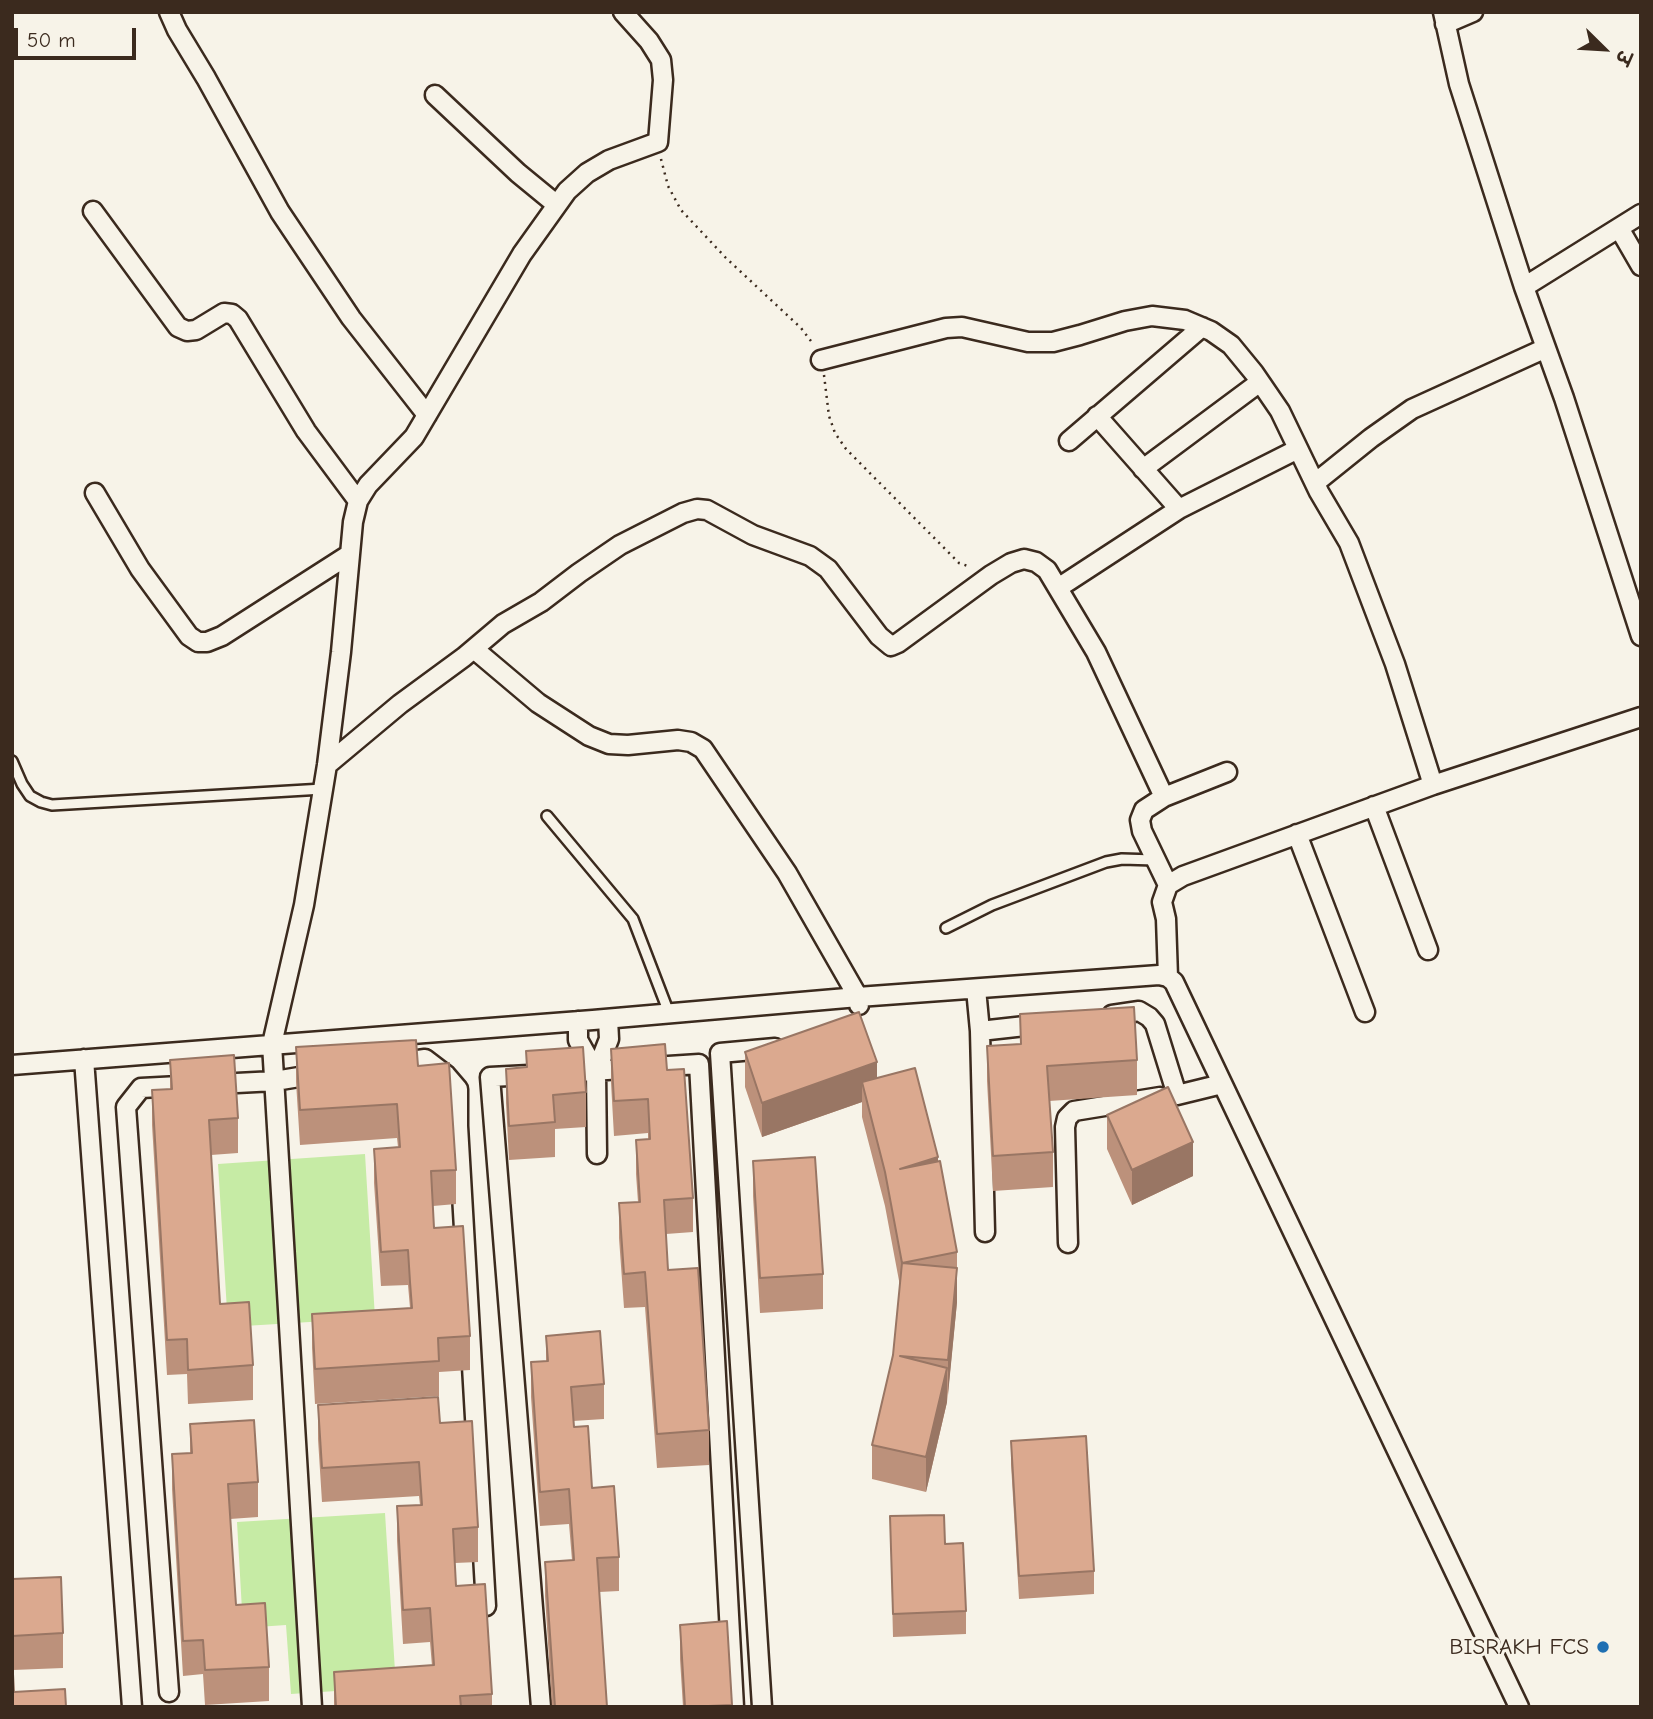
<!DOCTYPE html>
<html>
<head>
<meta charset="utf-8">
<style>
	body { margin:0 }
	#map { position:relative; width:1653px; height:1719px; overflow:hidden; background:#f7f3e8; font-family:"Comic Neue","Playpen Sans Deva",sans-serif }
	canvas { display:block }
	.frame { position:absolute; inset:0; border:14px solid #3b2a1e; pointer-events:none }
	.north { position:absolute; left:1569px; top:14px; width:70px; height:70px; -webkit-text-stroke:5px #f7f3e8; paint-order:stroke; rotate:114deg; font-size:19px; font-weight:700; line-height:28px; text-align:center; color:#3b2a1e }
	.north::after { content:''; display:block; margin:auto; width:24px; height:32px; background:#3b2a1e; clip-path:polygon(50% 0,100% 100%,50% 72%,0 100%) }
	.scale { position:absolute; left:14px; top:28px; width:122px; height:32px; box-sizing:border-box; border:4px solid #3b2a1e; border-top:0; padding-left:9px; font-size:21px; line-height:24px; white-space:nowrap; color:#3b2a1e; -webkit-text-stroke:5px #f7f3e8; paint-order:stroke }
</style>
</head>
<body>
<div id="map">
<canvas width="1653" height="1719"></canvas>
<div class="frame"></div>
<div class="north">उ</div>
<div class="scale">50 m</div>
</div>
<script>
const ctx = document.querySelector('canvas').getContext('2d');
ctx.lineJoin = 'round';
function fillPath(path, color) {
  ctx.fillStyle = color;
  ctx.fill(path, 'evenodd');
}
function toPath(rows) {
  const path = new Path2D();
  for (const r of rows) {
    path.moveTo(r[0], r[1]);
    for (let i = 2; i < r.length; i += 2) path.lineTo(r[i], r[i + 1]);
  }
  return path;
}
function trace(path, color, width, dash) {
  ctx.strokeStyle = color;
  ctx.lineWidth = width;
  ctx.lineCap = dash ? 'butt' : 'round';
  ctx.setLineDash(dash || []);
  ctx.stroke(path);
}
function write(font, color, halo, rows, align = 'center') {
  ctx.font = font + ' "Comic Neue",sans-serif';
  ctx.lineWidth = 6;
  ctx.setLineDash([]);
  ctx.textBaseline = 'middle';
  ctx.strokeStyle = halo;
  ctx.fillStyle = color;
  for (const [text, x, y, turn = 0] of rows) {
    ctx.save();
    ctx.translate(x, y);
    ctx.rotate((+turn || 0) * Math.PI / 180);
    ctx.textAlign = isNaN(turn) ? turn : align;
    if (halo) ctx.strokeText(text, 0, 0);
    ctx.fillText(text, 0, 0);
    ctx.restore();
  }
}
const green = toPath([
	[365,1154,375,1318,228,1327,218,1164],
	[385,1513,396,1687,291,1694,286,1625,243,1628,237,1522]
]);
const path = toPath([
	[661,159,668,186,681,210,726,258,801,328,814,345],
	[824,375,829,416,835,433,846,449,959,563,971,567]
]);
const service = toPath([
	[12,761,22,784,30,796,41,802,52,805,323,789],
	[547,816,633,919,669,1013],
	[946,928,992,905,1106,862,1122,859,1155,860]
]);
const minor = toPath([
	[169,12,177,30,206,78,280,212,351,318,427,415],
	[1443,12,1459,84,1524,287,1564,398,1641,636],
	[1445,24,1473,12],
	[435,95,518,173,557,205],
	[93,211,178,327,187,331,196,330,224,313,232,314,238,319,306,431,358,501],
	[1619,228,1641,266],
	[1524,287,1641,214],
	[821,360,946,328,962,327,1028,342,1053,342,1080,335,1125,321,1152,316,1185,320,1211,331,1231,345,1254,373,1280,411,1319,492,1349,543,1395,664,1433,785],
	[1097,416,1179,509],
	[1069,441,1202,327],
	[1143,469,1260,382],
	[1315,483,1371,438,1412,409,1546,348],
	[95,493,140,569,189,636,198,642,207,642,222,636,350,554],
	[1058,588,1179,509,1298,449],
	[474,649,538,703,589,736,609,744,628,745,678,740,691,742,703,749,787,873,858,997,859,1005],
	[327,765,400,704,464,657,503,624,541,602,579,573,620,545,683,513,697,509,707,510,753,535,810,556,828,569,879,636,891,646,898,643,991,575,1011,563,1024,559,1036,562,1047,570,1096,652,1164,797],
	[1374,806,1428,950],
	[1297,834,1365,1012],
	[1168,885,1142,831,1140,820,1144,810,1164,797,1227,772],
	[1168,977,1166,919,1162,902,1168,885,1183,876,1433,785,1641,717],
	[976,989,980,1031,985,1232],
	[1112,1015,1139,1011,1149,1017,1155,1024,1177,1095,1222,1084],
	[578,1021,578,1040,596,1072],
	[980,1031,1043,1024],
	[84,1059,132,1707],
	[397,1063,425,1059,446,1075,458,1089,458,1126,486,1606],
	[12,1065,593,1020,858,997,1159,975,1168,977,1174,982,1519,1707],
	[561,1073,699,1064,734,1707],
	[529,1075,490,1077,541,1707],
	[597,1154,596,1072,609,1039,608,1019],
	[1068,1243,1065,1127,1067,1118,1074,1111,1160,1097],
	[169,1692,126,1107,141,1088,275,1081,317,1074],
	[312,1707,272,1044,304,905,327,765,341,652,353,522,358,501,368,485,414,437,522,254,567,191,587,173,609,160,658,142,663,80,661,60,649,41,623,12],
	[762,1707,720,1053,775,1048]
]);
const wall = toPath([
	[1020,1014,1137,1060,1137,1095,1049,1101,1053,1152,1053,1187,993,1191,987,1081,987,1046,1020,1044],
	[296,1047,418,1066,456,1170,456,1204,433,1206,434,1228,470,1336,470,1370,439,1372,439,1396,315,1404,312,1348,312,1314,410,1308,408,1285,381,1286,374,1183,374,1149,398,1147,397,1138,300,1145,296,1082],
	[611,1049,667,1070,693,1198,693,1232,666,1234,668,1270,709,1430,709,1465,657,1468,645,1307,624,1308,619,1238,619,1203,638,1202,636,1174,636,1140,648,1139,648,1133,614,1136,611,1083],
	[526,1051,586,1092,586,1127,555,1129,555,1157,509,1160,506,1103,506,1069,526,1067],
	[745,1052,877,1078,938,1161,957,1252,957,1302,947,1402,926,1492,872,1479,872,1445,893,1355,900,1286,885,1206,862,1117,862,1102,762,1137,745,1087],
	[170,1060,238,1118,238,1153,211,1155,220,1304,253,1365,253,1400,188,1404,187,1374,167,1375,152,1125,152,1090,170,1089],
	[1107,1115,1193,1176,1132,1205,1107,1149],
	[753,1161,823,1274,823,1309,760,1313,753,1196],
	[546,1336,604,1384,604,1419,573,1421,574,1427,592,1488,619,1557,619,1591,599,1592,607,1707,552,1707,545,1596,545,1562,572,1560,569,1524,540,1526,531,1397,531,1362,546,1361],
	[318,1405,440,1423,478,1527,478,1562,455,1563,456,1586,492,1694,492,1707,334,1707,334,1672,432,1666,430,1642,403,1644,397,1541,397,1506,420,1505,419,1496,322,1502,318,1439],
	[190,1424,258,1482,258,1517,230,1519,236,1605,269,1667,269,1701,205,1705,203,1674,183,1676,172,1489,172,1454,190,1453],
	[1011,1441,1094,1571,1094,1594,1019,1599,1011,1464],
	[890,1516,945,1544,966,1611,966,1634,893,1637],
	[12,1579,63,1633,63,1668,13,1670,14,1692,12,1707],
	[727,1621,732,1707,683,1707,680,1659,680,1625]
]);
const shadedWall = toPath([
	[877,1062,877,1097,862,1082,862,1102,762,1137,762,1103],
	[1193,1142,1193,1176,1132,1205,1132,1170],
	[938,1157,938,1192,900,1169],
	[957,1268,957,1302,948,1395,948,1360],
	[947,1368,947,1402,926,1492,926,1457]
]);
const building = toPath([
	[1134,1007,1137,1060,1047,1066,1053,1152,993,1156,987,1046,1021,1044,1020,1014,1134,1007],
	[859,1012,877,1062,762,1103,745,1052,859,1012],
	[416,1040,418,1066,449,1063,456,1170,431,1171,434,1228,463,1226,470,1336,438,1338,439,1361,315,1369,312,1314,412,1308,410,1282,408,1250,381,1252,374,1149,400,1147,397,1104,300,1110,296,1047,416,1040],
	[665,1044,667,1070,684,1069,693,1198,664,1200,668,1270,698,1268,709,1430,657,1434,645,1272,624,1274,619,1203,640,1202,636,1140,650,1139,648,1099,614,1101,611,1049,665,1044],
	[583,1047,586,1092,553,1095,555,1122,509,1126,506,1069,527,1067,526,1051,583,1047],
	[234,1055,238,1118,209,1120,220,1304,249,1302,253,1365,188,1370,187,1339,167,1340,152,1090,172,1089,170,1060,234,1055],
	[915,1068,938,1157,900,1169,940,1161,957,1252,902,1263,885,1172,862,1082,915,1068],
	[1168,1087,1193,1142,1132,1170,1107,1115,1168,1087],
	[815,1157,823,1274,760,1278,753,1161,815,1157],
	[902,1263,957,1268,948,1360,900,1356,947,1368,926,1457,872,1445,893,1355,902,1263],
	[600,1331,604,1384,571,1387,574,1427,588,1426,592,1488,614,1486,619,1557,597,1558,607,1707,555,1707,545,1562,574,1560,569,1489,540,1492,531,1362,548,1361,546,1336,600,1331],
	[438,1397,440,1423,472,1421,478,1527,453,1529,456,1586,485,1584,492,1694,460,1696,461,1707,336,1707,334,1672,434,1665,430,1608,403,1610,397,1506,422,1505,419,1462,322,1468,318,1405,438,1397],
	[254,1420,258,1482,228,1484,236,1605,265,1603,269,1667,205,1670,203,1640,183,1641,172,1454,192,1453,190,1424,254,1420],
	[1086,1436,1094,1571,1019,1576,1011,1441,1086,1436],
	[944,1515,945,1544,963,1543,966,1611,893,1614,890,1516,944,1515],
	[61,1577,63,1633,12,1636,12,1579,61,1577],
	[727,1621,732,1705,685,1707,680,1625,727,1621],
	[12,1656,14,1692,65,1689,66,1707,12,1707,12,1656]
]);
const markers = [
	[1603,1647,7,"#1f6fb2"]
];
const poiNames = [
	["BISRAKH FCS",1589,1647]
];
fillPath(green, '#c6eba5');
trace(service, '#3b2a1e', 14);
trace(minor, '#3b2a1e', 23);
trace(path, '#3b2a1e', 2.5, [2, 5]);
trace(service, '#f7f3e8', 9);
trace(minor, '#f7f3e8', 18);
fillPath(wall, '#bc917b');
fillPath(shadedWall, '#997664');
fillPath(building, '#dba98f');
trace(building, '#997664', 2);
for (const [x, y, r, color] of markers) {
  const dot = new Path2D();
  dot.arc(x, y, r, 0, 2 * Math.PI);
  ctx.fillStyle = color;
  ctx.fill(dot);
  trace(dot, '#f7f3e8', 2.5);
}
write('23px', '#3b2a1e', '#f7f3e8', poiNames, 'right');
</script>
</body>
</html>
